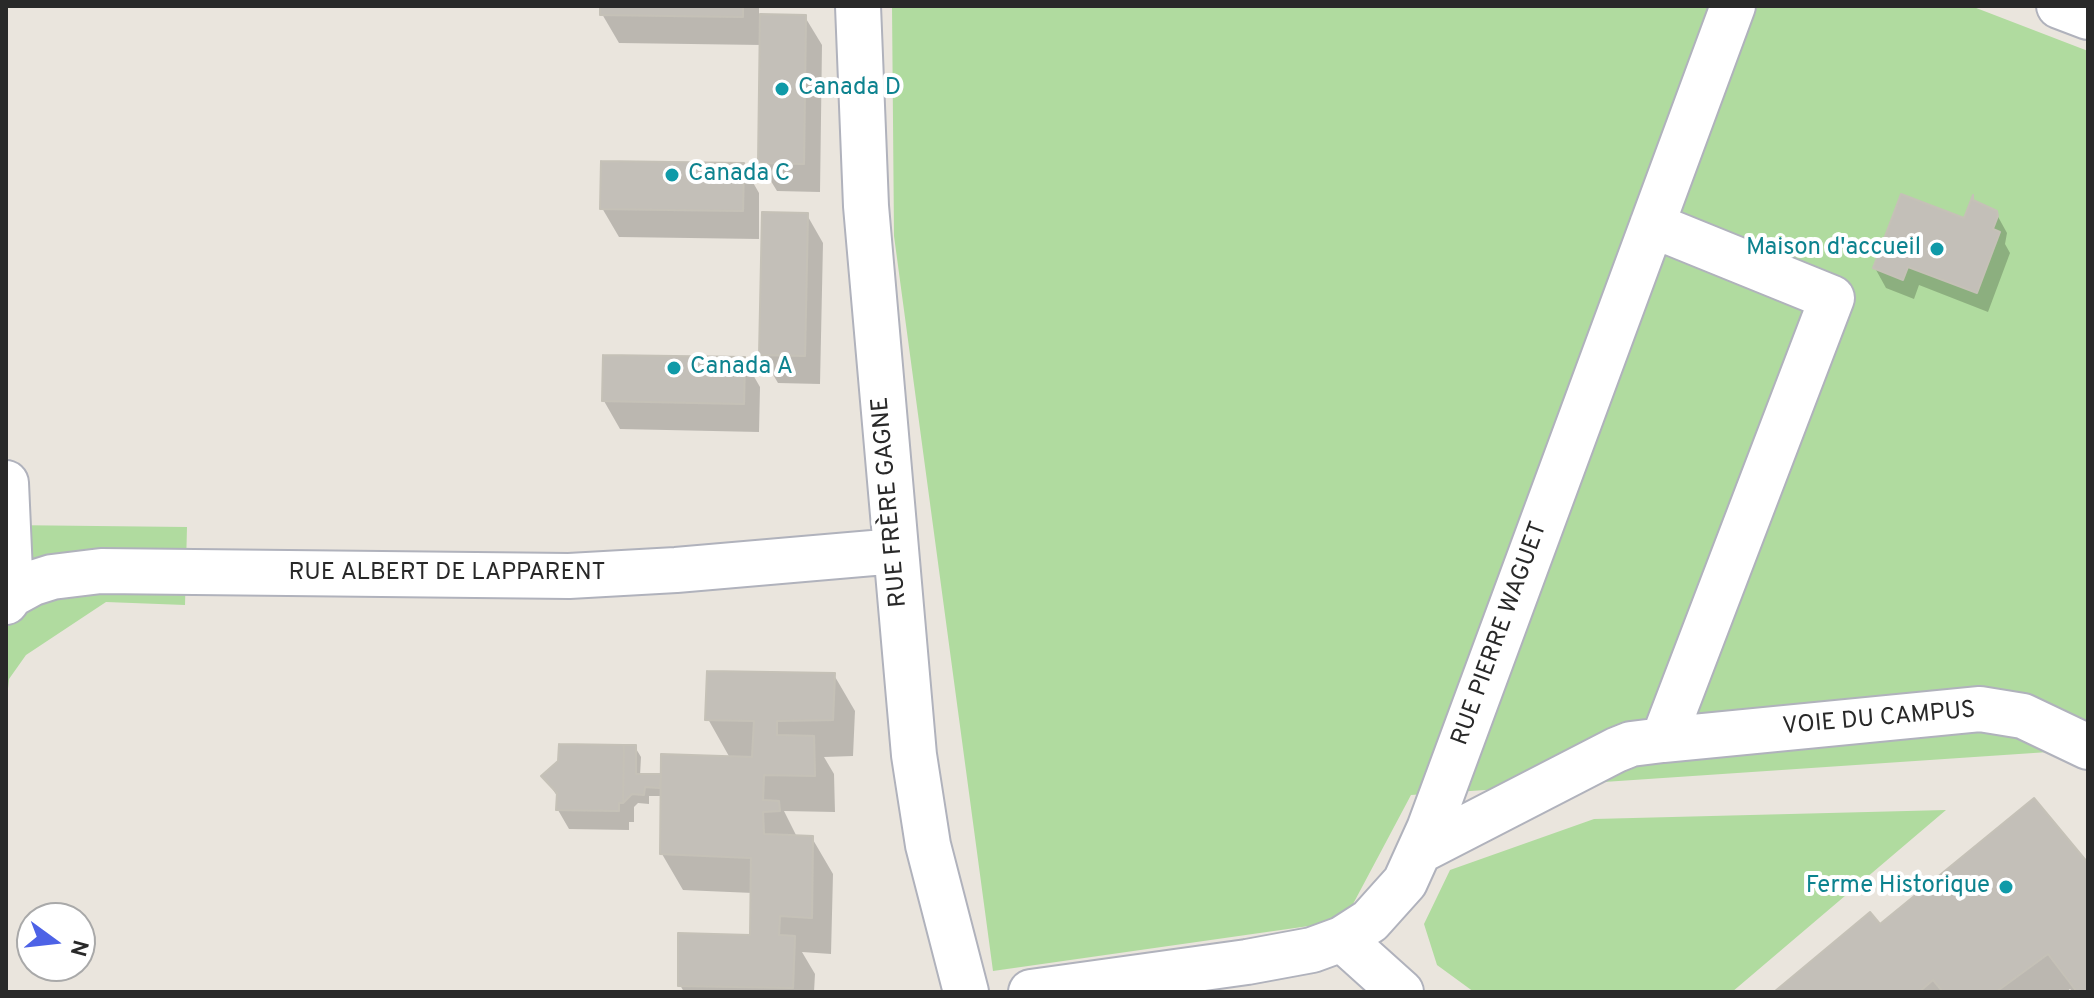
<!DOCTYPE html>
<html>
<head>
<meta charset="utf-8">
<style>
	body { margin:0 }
	#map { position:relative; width:2094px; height:998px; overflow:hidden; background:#eae5dd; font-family:Overpass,sans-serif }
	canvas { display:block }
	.frame { position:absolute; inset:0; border:8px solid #292929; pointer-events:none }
	.north { position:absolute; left:16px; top:902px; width:80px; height:80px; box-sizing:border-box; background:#fff; border:2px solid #a9a9a9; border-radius:50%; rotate:105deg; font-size:22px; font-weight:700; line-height:32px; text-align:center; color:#292929 }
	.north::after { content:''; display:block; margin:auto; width:28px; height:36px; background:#4d62e6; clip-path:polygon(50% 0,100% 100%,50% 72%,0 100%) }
</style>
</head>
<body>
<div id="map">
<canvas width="2094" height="998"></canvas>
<div class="frame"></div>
<div class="north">N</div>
</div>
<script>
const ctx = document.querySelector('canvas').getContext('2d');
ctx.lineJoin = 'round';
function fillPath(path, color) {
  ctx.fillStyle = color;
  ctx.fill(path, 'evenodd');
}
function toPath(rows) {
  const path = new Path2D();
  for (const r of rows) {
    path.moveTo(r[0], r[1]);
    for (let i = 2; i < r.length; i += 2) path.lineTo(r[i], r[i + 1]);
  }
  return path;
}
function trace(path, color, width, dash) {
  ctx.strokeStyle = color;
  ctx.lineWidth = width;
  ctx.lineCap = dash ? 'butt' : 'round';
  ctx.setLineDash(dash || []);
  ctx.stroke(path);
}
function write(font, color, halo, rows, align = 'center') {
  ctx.font = font + ' Overpass,sans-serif';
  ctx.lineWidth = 8;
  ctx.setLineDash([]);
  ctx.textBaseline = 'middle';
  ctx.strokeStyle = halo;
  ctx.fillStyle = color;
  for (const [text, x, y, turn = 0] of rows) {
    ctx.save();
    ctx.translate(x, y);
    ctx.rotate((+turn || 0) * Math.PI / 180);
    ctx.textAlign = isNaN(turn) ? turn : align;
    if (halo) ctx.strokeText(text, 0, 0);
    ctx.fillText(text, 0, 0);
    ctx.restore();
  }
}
const green = toPath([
	[892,6,1971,6,2088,51,2088,762,2078,750,1411,795,1344,921,993,971,894,236],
	[6,525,187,527,185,605,106,602,26,655,9,679,6,708],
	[1946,810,1732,992,1474,992,1437,965,1424,924,1450,870,1594,819]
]);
const shadow = toPath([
	[602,6,759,6,759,16,805,17,822,45,820,192,777,191,760,163,762,45,619,43,602,14],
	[743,165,759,193,759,239,619,237,602,208],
	[1996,213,2007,233,2005,244,2010,253,1988,312,1919,285,1914,299,1886,288,1875,268,1965,220],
	[807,215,823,243,820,384,778,383,761,354],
	[744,359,760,387,759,432,620,429,604,401],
	[834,675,855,711,853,756,824,757,834,774,835,812,784,811,797,837,812,838,833,874,831,954,802,952,815,974,814,992,684,992,680,985,752,937,753,893,683,890,662,854,663,796,649,796,649,804,638,803,634,807,634,822,629,822,629,830,569,829,558,810,559,799,544,776,635,747,641,757,640,776,663,776,730,758,708,719],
	[2088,866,2088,992,2073,992,2070,989,2066,992,1777,992,1880,927]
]);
const building = toPath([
	[600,6,743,6,743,17,600,15,600,6],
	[760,14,806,15,804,164,758,163,760,14],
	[601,161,744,163,743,211,600,209,601,161],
	[1901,194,1964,218,1973,195,1973,200,1997,211,1998,216,1993,229,2000,232,1977,293,1908,267,1903,280,1873,268,1901,194],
	[762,212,808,213,805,356,759,355,762,212],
	[603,355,745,357,744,404,602,401,603,355],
	[707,671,835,673,833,720,777,721,777,735,814,736,815,776,764,775,763,800,779,801,780,811,763,812,764,834,813,836,812,918,780,916,779,935,795,936,793,988,678,986,678,933,750,935,751,858,660,854,661,754,752,757,754,721,705,720,707,671],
	[559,744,624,745,623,803,619,803,619,811,556,810,557,793,541,776,558,761,559,744],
	[624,745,636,745,636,774,661,774,660,788,645,787,644,795,632,794,623,803,624,745],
	[2034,798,2088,863,2088,992,2077,992,2048,954,1996,992,1943,992,1933,980,1919,992,1774,992,1870,912,1880,924,2034,798]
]);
const minor = toPath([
	[858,6,866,206,914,755,928,845,966,992],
	[2059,6,2088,17],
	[6,483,11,595],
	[6,602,11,595,33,583,52,577,101,571,569,576,676,570,896,551],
	[1663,740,1980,709,2023,716,2088,747],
	[1420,851,1616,750,1631,744,1663,740,1832,298,1652,225],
	[1342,939,1401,992],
	[1031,992,1247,962,1312,950,1342,939,1370,921,1405,882,1429,829,1733,6]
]);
const markers = [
	[782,89,8,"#0f9aa8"],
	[672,175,8,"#0f9aa8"],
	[1937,249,8,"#0f9aa8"],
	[674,368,8,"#0f9aa8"],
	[2006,887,8,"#0f9aa8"]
];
const cultureNames = [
	["Canada D",798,89],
	["Canada C",688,175],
	["Maison d'accueil",1921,249,"right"],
	["Canada A",690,368],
	["Ferme Historique",1990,887,"right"]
];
const streetNames = [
	["RUE FRÈRE GAGNE",891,502,-95],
	["RUE ALBERT DE LAPPARENT",447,574],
	["RUE PIERRE WAGUET",1501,634,-70],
	["VOIE DU CAMPUS",1879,720,-5]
];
fillPath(green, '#b0db9f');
fillPath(shadow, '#0003');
fillPath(building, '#c3bfb8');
trace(building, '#c5c1b7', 2);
trace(minor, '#b0b2bc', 48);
trace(minor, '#fff', 44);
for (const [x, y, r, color] of markers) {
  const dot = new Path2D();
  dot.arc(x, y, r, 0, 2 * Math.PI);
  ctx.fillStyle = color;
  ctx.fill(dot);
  trace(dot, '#fff', 3);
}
write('24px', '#0d838f', '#fff', cultureNames, 'left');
write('24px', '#292929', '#fff', streetNames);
</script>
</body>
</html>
